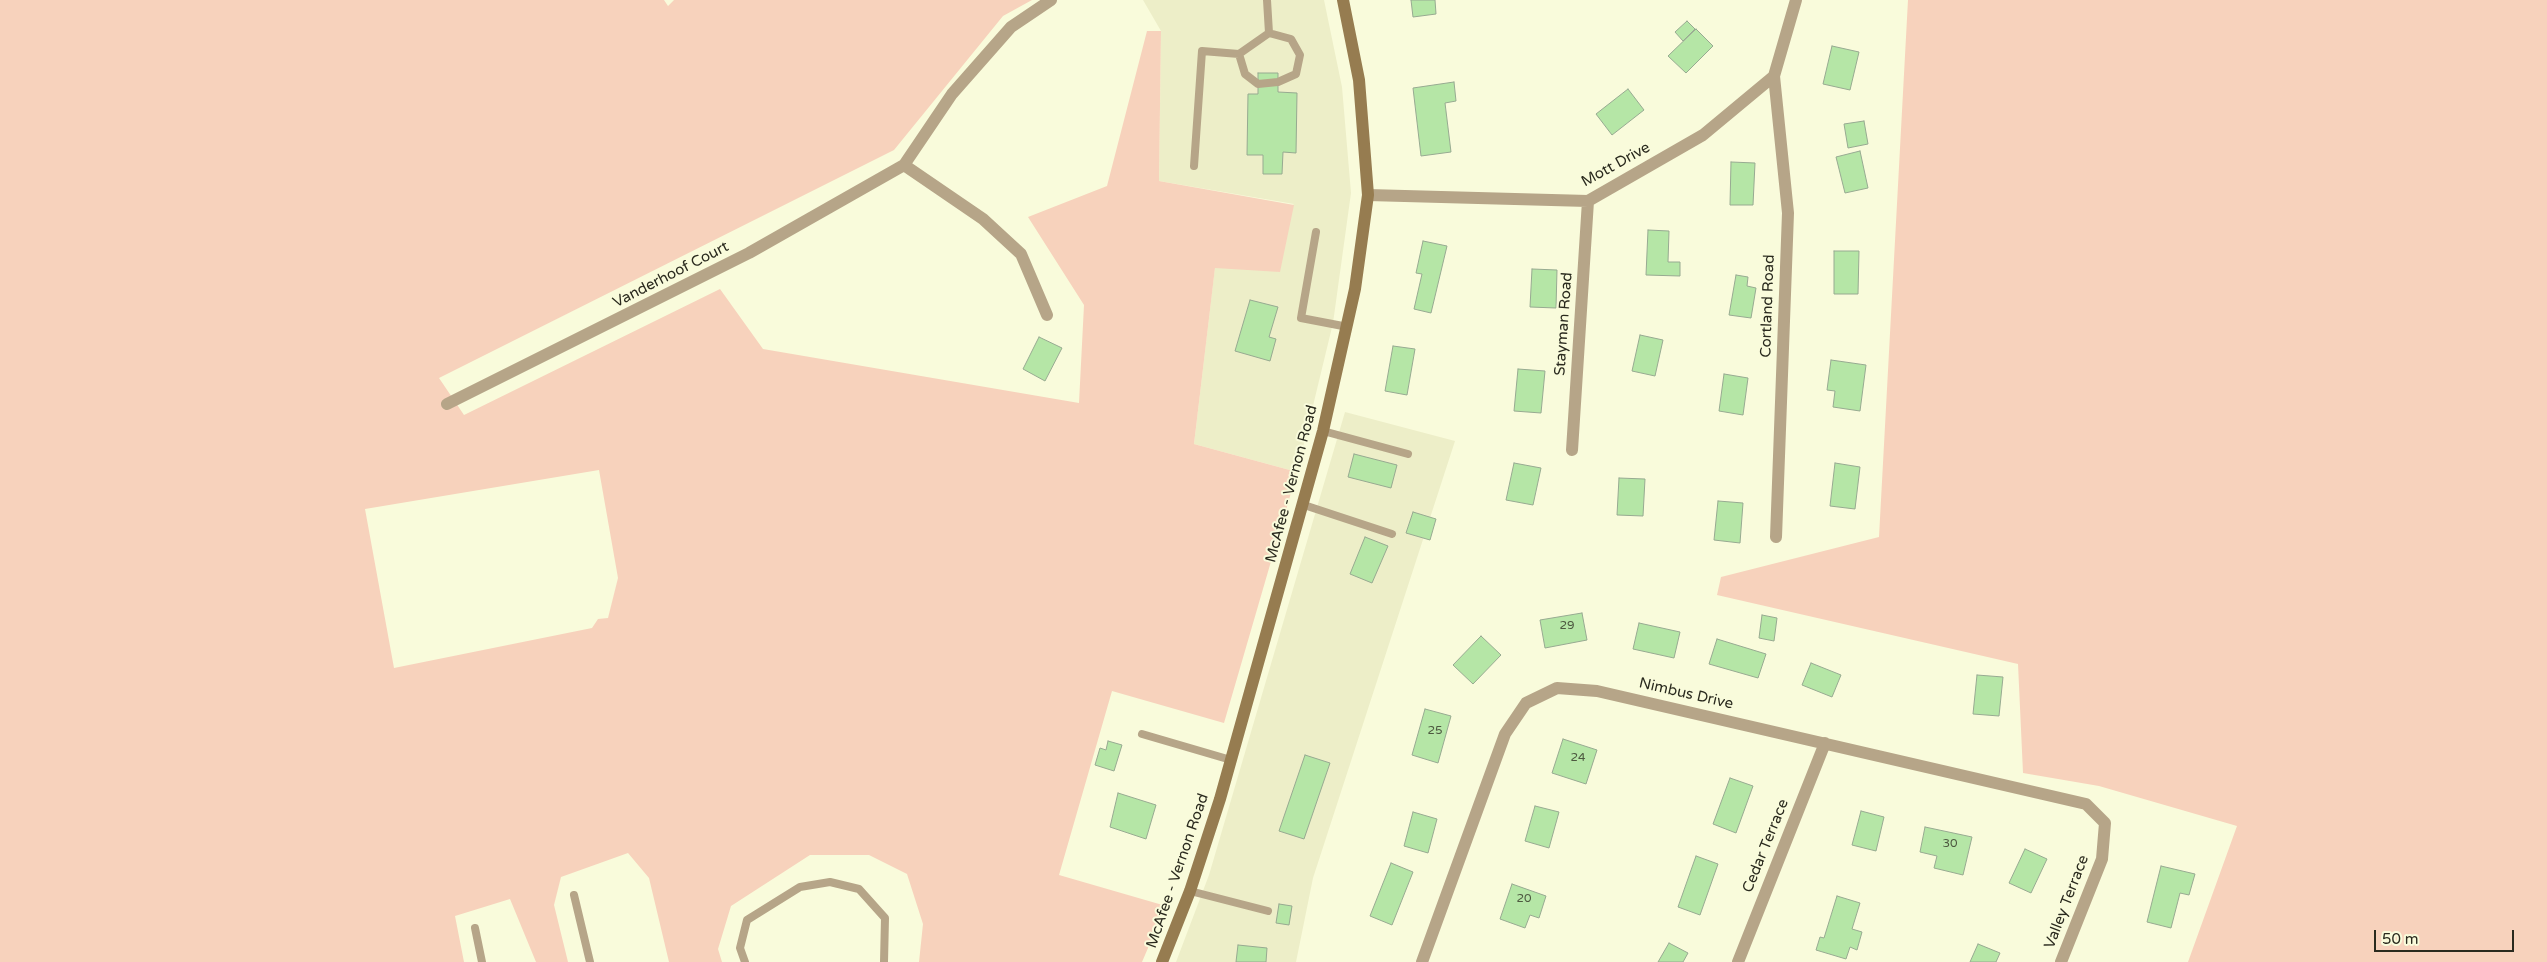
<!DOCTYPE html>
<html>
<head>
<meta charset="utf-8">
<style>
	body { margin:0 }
	#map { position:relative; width:2547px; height:962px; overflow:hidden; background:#f9fbdb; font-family:"Varela Round",sans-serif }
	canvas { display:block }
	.scale { position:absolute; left:2374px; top:930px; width:140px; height:22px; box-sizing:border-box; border:2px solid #2a2a1e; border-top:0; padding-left:6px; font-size:15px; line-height:18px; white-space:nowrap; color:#2a2a1e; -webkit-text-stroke:4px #f9fbdb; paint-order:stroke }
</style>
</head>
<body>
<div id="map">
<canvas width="2547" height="962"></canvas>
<div class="scale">50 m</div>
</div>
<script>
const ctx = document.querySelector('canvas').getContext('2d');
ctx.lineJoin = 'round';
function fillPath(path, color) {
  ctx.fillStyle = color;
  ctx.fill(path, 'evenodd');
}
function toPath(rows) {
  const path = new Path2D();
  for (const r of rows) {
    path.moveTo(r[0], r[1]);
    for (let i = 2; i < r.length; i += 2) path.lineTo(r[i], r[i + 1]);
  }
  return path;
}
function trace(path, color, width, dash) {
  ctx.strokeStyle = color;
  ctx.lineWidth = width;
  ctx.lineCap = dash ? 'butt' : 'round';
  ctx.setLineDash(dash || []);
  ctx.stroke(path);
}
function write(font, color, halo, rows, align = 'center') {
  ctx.font = font + ' "Varela Round",sans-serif';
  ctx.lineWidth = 4;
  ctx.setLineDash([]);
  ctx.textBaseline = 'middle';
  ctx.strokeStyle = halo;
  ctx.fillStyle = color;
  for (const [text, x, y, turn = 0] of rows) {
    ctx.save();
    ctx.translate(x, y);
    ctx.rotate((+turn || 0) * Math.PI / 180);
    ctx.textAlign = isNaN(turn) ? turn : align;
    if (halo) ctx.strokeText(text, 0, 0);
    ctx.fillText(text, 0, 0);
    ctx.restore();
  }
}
const built = toPath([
	[1143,0,1324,0,1342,87,1351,193,1333,323,1297,472,1194,444,1215,267,1294,204,1159,181,1161,31],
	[1345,412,1455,441,1313,878,1296,962,1176,962,1209,875]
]);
const green = toPath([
	[0,0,664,0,668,6,674,0,1032,0,1003,16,894,150,439,378,464,415,720,289,763,349,1079,403,1084,305,1028,217,1107,186,1147,31,1161,31,1159,181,1294,205,1280,272,1215,268,1194,444,1297,472,1224,723,1112,691,1059,875,1166,906,1142,962,919,962,923,924,907,874,869,855,810,855,731,906,718,949,722,962,669,962,649,878,628,853,561,877,554,905,568,962,536,962,510,899,455,916,464,962,0,962],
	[599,470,618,578,608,618,598,619,592,628,394,668,365,509],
	[1908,0,2547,0,2547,962,2188,962,2237,826,2099,786,2023,773,2018,664,1717,595,1721,577,1879,537]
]);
const building = toPath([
	[1411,0,1435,0,1436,14,1413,17,1411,0],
	[1687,21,1695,29,1683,41,1675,32,1687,21],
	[1696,29,1713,46,1686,73,1668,56,1696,29],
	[1832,46,1859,52,1850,90,1823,84,1832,46],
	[1258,73,1278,73,1278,92,1297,93,1296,153,1283,152,1282,174,1263,174,1263,155,1247,155,1248,94,1258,94,1258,73],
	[1454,82,1456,101,1445,103,1451,152,1421,156,1413,88,1454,82],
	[1628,89,1644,110,1612,135,1596,114,1628,89],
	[1864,121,1868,144,1848,148,1844,124,1864,121],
	[1860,151,1868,188,1845,193,1836,157,1860,151],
	[1731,162,1755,163,1753,205,1730,205,1731,162],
	[1648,230,1669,231,1668,262,1680,262,1680,276,1646,275,1648,230],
	[1423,241,1447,246,1431,313,1414,309,1422,274,1416,273,1423,241],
	[1834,251,1859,251,1858,294,1834,294,1834,251],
	[1532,269,1557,270,1556,308,1530,307,1532,269],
	[1736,275,1748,277,1747,286,1756,288,1751,318,1729,315,1736,275],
	[1250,300,1278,307,1269,337,1276,339,1270,361,1235,351,1250,300],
	[1640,335,1663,340,1655,376,1632,371,1640,335],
	[1039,337,1062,348,1045,381,1023,369,1039,337],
	[1393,346,1415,349,1407,395,1385,391,1393,346],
	[1831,360,1866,365,1860,411,1833,407,1835,391,1827,390,1831,360],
	[1518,369,1545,371,1541,413,1514,411,1518,369],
	[1724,374,1748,378,1743,415,1719,411,1724,374],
	[1354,454,1397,465,1391,488,1348,477,1354,454],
	[1514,463,1541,468,1533,505,1506,500,1514,463],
	[1835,463,1860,467,1855,509,1830,506,1835,463],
	[1619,478,1645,479,1643,516,1617,515,1619,478],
	[1718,501,1743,503,1740,543,1714,540,1718,501],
	[1413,512,1436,519,1430,540,1406,533,1413,512],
	[1365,537,1388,546,1372,583,1350,574,1365,537],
	[1582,613,1587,640,1545,648,1540,620,1582,613],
	[1762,615,1777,618,1774,641,1759,638,1762,615],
	[1639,623,1680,632,1674,658,1633,649,1639,623],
	[1481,636,1501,655,1473,684,1453,665,1481,636],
	[1717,639,1766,654,1758,678,1709,664,1717,639],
	[1811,663,1841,675,1832,697,1802,685,1811,663],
	[1977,675,2003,677,1999,716,1973,714,1977,675],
	[1425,709,1451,716,1438,763,1412,755,1425,709],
	[1563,739,1597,750,1586,784,1552,773,1563,739],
	[1108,741,1122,745,1114,771,1095,765,1100,748,1106,750,1108,741],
	[1305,755,1330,763,1304,839,1279,831,1305,755],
	[1730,778,1753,786,1736,833,1713,824,1730,778],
	[1118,793,1156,805,1146,839,1110,827,1118,793],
	[1535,806,1559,812,1549,848,1525,841,1535,806],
	[1861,811,1884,817,1876,851,1852,845,1861,811],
	[1413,812,1437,819,1428,853,1404,846,1413,812],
	[1925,827,1972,837,1963,875,1934,868,1937,856,1920,852,1925,827],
	[2025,849,2047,859,2031,893,2009,883,2025,849],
	[1696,856,1718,864,1700,915,1678,907,1696,856],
	[1391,863,1413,872,1392,925,1370,916,1391,863],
	[2161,866,2195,874,2189,895,2180,893,2171,928,2147,922,2161,866],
	[1512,884,1546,896,1539,918,1530,915,1525,928,1500,919,1512,884],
	[1837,896,1860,903,1852,929,1862,932,1857,950,1850,947,1846,959,1816,950,1820,937,1824,938,1837,896],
	[1279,904,1292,906,1289,925,1276,923,1279,904],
	[1669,943,1688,953,1683,962,1658,962,1669,943],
	[1978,944,2000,953,1996,962,1970,962,1978,944],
	[1238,945,1267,948,1266,962,1236,962,1238,945]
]);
const lane = toPath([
	[1267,0,1269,33],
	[1269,33,1291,39,1300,55,1296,74,1278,82,1258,84,1245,74,1239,54,1269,33],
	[1194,166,1202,51,1239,54],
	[1316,232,1301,318,1348,327],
	[1323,431,1408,454],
	[1304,505,1392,534],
	[1142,734,1231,760],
	[1190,891,1268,911],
	[574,895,590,962],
	[475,928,482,962],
	[745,962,740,948,747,920,800,887,830,882,859,889,885,918,884,962]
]);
const street = toPath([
	[1774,76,1788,213,1776,537],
	[904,165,983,219,1021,254,1047,315],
	[1368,195,1588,201,1703,135,1774,76,1796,0],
	[447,404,749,253,904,165,952,94,1011,27,1051,0],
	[1572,450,1588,201],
	[1422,962,1505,734,1526,703,1557,688,1597,691,2086,804,2105,823,2102,859,2061,962],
	[1738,962,1825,743]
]);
const secondary = toPath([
	[1162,962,1190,891,1220,799,1323,431,1355,289,1368,195,1359,80,1343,0]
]);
const numberNames = [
	["29",1567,626],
	["25",1435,731],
	["24",1578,758],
	["30",1950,844],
	["20",1524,899]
];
const streetNames = [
	["Mott Drive",1616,165,-29],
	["Vanderhoof Court",671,275,-27],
	["Cortland Road",1768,306,-88],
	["Stayman Road",1564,324,-86],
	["McAfee - Vernon Road",1292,484,-75],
	["Nimbus Drive",1686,694,13],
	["Cedar Terrace",1766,846,-68],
	["McAfee - Vernon Road",1178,871,-71],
	["Valley Terrace",2067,902,-69]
];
fillPath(built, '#edeec8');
fillPath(green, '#f7d2bc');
fillPath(building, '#b5e6a6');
trace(building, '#97aa91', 1);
trace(lane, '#b6a588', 8);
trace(street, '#b6a588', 12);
trace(secondary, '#967c50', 12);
write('12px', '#4d5940', null, numberNames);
write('15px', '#2a2a1e', '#f9fbdb', streetNames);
</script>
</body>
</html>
